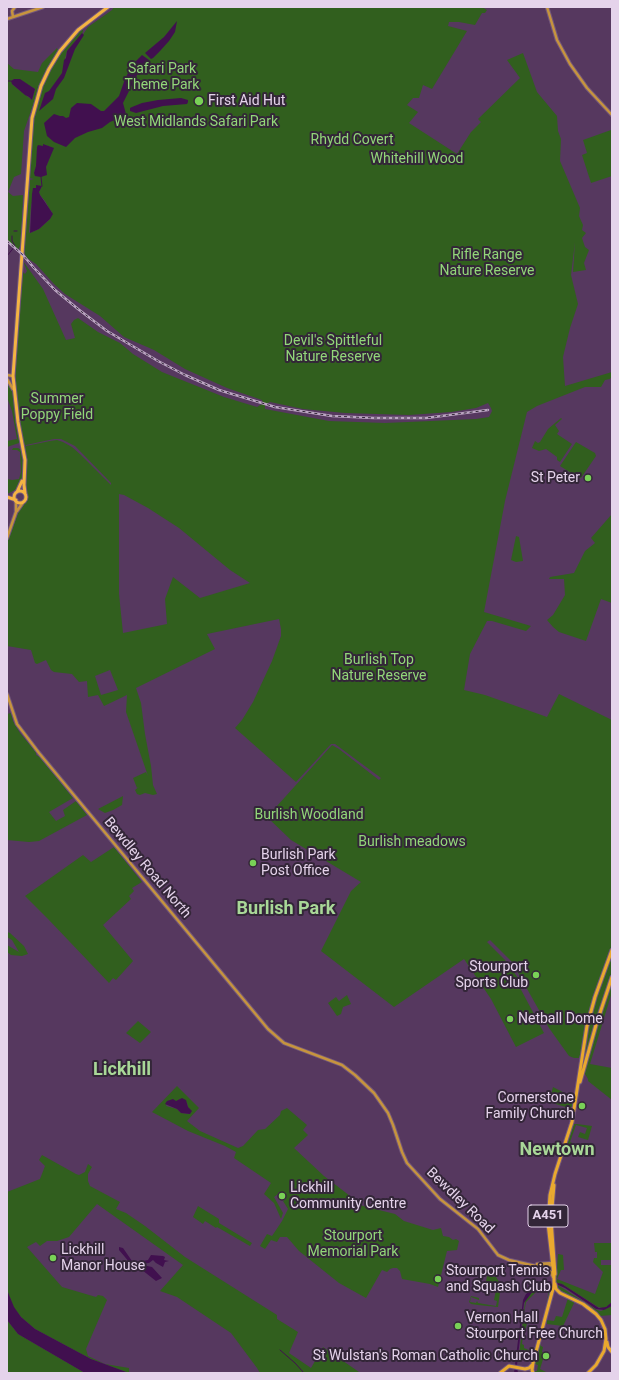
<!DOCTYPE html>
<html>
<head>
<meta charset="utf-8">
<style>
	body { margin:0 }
	#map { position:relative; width:619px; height:1380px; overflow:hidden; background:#56385f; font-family:Roboto,sans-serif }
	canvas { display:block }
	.frame { position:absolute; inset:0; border:8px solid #e5d3eb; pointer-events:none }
</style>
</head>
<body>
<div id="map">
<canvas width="619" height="1380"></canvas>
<div class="frame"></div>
</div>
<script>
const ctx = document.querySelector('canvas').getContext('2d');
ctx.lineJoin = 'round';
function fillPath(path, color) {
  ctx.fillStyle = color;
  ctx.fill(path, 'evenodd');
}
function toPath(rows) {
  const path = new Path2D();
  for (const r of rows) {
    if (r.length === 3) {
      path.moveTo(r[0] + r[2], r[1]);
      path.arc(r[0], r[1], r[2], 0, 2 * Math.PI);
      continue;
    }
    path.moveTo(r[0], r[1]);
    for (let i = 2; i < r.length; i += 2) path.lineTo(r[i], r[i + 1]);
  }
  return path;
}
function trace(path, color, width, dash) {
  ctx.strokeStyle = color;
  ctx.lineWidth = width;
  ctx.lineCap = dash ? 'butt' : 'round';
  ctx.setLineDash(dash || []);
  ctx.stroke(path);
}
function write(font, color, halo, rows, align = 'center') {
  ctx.font = font + ' Roboto,sans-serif';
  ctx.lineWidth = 4;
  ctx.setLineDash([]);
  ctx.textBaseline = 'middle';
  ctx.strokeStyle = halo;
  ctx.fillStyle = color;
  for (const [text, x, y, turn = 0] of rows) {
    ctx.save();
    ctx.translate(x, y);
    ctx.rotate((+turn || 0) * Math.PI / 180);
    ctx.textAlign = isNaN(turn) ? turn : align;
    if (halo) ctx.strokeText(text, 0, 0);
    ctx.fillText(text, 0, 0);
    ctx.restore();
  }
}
const green = toPath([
	[114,7,482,7,487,10,485,13,482,13,475,25,459,22,449,22,448,26,467,31,432,89,423,85,419,98,413,98,407,105,418,112,409,123,457,154,471,132,481,122,478,119,520,78,507,60,523,53,537,92,557,116,558,131,561,139,560,161,580,208,579,216,583,225,582,230,586,233,582,238,585,247,589,250,584,263,586,270,573,272,575,242,578,236,575,242,571,275,578,304,570,328,563,357,565,386,612,372,612,376,610,379,605,380,601,387,585,387,537,406,527,412,505,501,484,612,531,626,526,631,492,621,487,621,470,654,464,690,485,695,547,717,559,694,612,720,612,992,590,1064,612,1068,612,1100,588,1081,588,1079,585,1074,585,1070,595,1027,584,1058,583,1051,581,1051,579,1058,574,1058,569,1056,549,1028,512,962,490,940,487,942,505,960,518,978,517,979,519,984,518,984,544,1033,516,1047,491,999,464,959,394,1007,321,951,351,891,361,882,291,840,267,817,332,745,339,749,379,780,381,778,335,744,331,744,296,782,235,728,242,720,253,702,272,661,281,636,281,629,279,619,207,634,215,649,136,688,141,703,145,734,151,766,153,785,157,794,153,795,145,793,140,795,137,794,135,790,140,786,137,788,133,778,146,772,148,776,126,712,127,695,104,706,98,695,88,697,87,681,79,682,72,674,54,672,51,670,46,660,37,664,35,663,31,650,7,646,7,543,18,513,27,498,25,490,24,448,26,446,23,444,19,421,15,384,17,340,23,272,25,274,27,271,23,261,43,289,66,340,75,338,71,324,74,320,78,318,98,332,120,343,133,354,162,372,224,397,257,407,262,404,265,405,265,409,329,421,385,423,476,419,489,417,492,411,491,408,488,403,476,408,451,412,409,415,345,413,303,409,270,402,266,404,263,403,262,400,227,388,185,369,154,350,124,337,100,316,65,294,54,284,36,264,27,258,24,252,30,180,34,179,30,178,31,141,33,118,42,87,48,73,60,52,80,30,83,30,82,35,67,51,64,63,88,27,112,10],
	[46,145,53,148,46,167,34,173,43,146],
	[42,186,39,192,40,195,45,201,50,210,52,212,50,219,39,229,30,233,29,232,31,206,36,188],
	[54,439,61,439,75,446,111,483,111,485,81,455,72,447,63,442,57,440,50,441,26,446,26,445],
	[119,494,124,495,148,508,179,528,230,570,250,583,200,598,173,577,165,599,167,624,123,633,119,594],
	[110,670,118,690,101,695,95,676],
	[57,48,58,50,42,79,24,131,21,174,14,177,8,192,13,196,23,195,21,244,18,250,7,240,7,63,14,69,38,72,42,63],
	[14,79,18,79,35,89,32,100,13,85,12,81],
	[611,130,612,133,612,176,591,183,582,155,587,153,583,140],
	[7,381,12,388,19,441,19,443,7,447,7,441,17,439,12,411,7,397],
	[561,418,562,419,555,425,559,431,557,434,572,444,560,462,557,460,557,457,546,449,539,451,532,448,535,441,538,443,540,442,548,429],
	[576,442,595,453,596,456,581,478,579,478,560,466],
	[13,448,18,448,21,450,23,461,23,471,22,480,17,489,7,494,7,479,12,480,19,479,21,472,20,452,17,450,12,450],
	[612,514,612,603,601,599,586,641,559,632,553,627,547,620,553,615,565,595,564,579,549,579,550,577,574,573,585,551,595,543,591,538],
	[516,536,519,537,523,561,516,562,511,560],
	[11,713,13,721,20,733,36,752,36,755,40,757,73,798,49,812,56,821,65,816,63,810,76,801,87,815,39,841,29,842,7,840,7,714],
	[123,796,122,805,113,810,105,813,98,809],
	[114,847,142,882,132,888,134,891,129,896,131,899,103,925,133,961,116,980,113,978,109,983,49,920,25,896,83,855,91,862],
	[7,932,10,933,24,946,28,954,22,956,11,955,7,952,7,945,19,952,12,940,7,937],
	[347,995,351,1004,343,1007,341,1014,337,1016,328,1003,336,997,339,1001],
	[138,1021,151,1032,140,1043,126,1033],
	[177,1086,199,1108,187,1121,200,1131,238,1148,243,1146,258,1130,265,1129,280,1115,281,1111,287,1108,307,1125,303,1130,308,1135,294,1148,324,1176,354,1199,363,1206,395,1214,404,1221,433,1230,441,1228,443,1236,449,1237,453,1240,456,1239,459,1241,457,1250,447,1251,438,1287,430,1284,402,1279,400,1271,397,1268,393,1268,390,1269,387,1272,382,1270,366,1298,339,1283,299,1251,287,1237,280,1237,277,1242,271,1240,265,1249,260,1246,267,1234,272,1236,282,1221,288,1209,283,1201,286,1199,284,1195,279,1192,277,1195,274,1197,283,1213,281,1219,274,1203,264,1194,271,1183,234,1158,236,1152,225,1146,188,1131,152,1112],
	[180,1099,187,1103,190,1114,181,1113,177,1109,166,1106,168,1101,174,1100,176,1102],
	[553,1087,574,1098,573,1106,569,1108,549,1102],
	[574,1124,577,1124,592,1126,588,1140,578,1137,580,1132,585,1134,587,1128,576,1125,570,1142,575,1144,575,1146,585,1147,584,1149,567,1145],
	[42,1155,76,1174,79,1175,85,1172,88,1164,92,1167,88,1174,88,1181,90,1186,120,1202,116,1209,126,1213,145,1226,185,1257,277,1315,277,1319,298,1332,289,1353,311,1368,323,1347,359,1372,358,1373,260,1373,257,1368,231,1333,177,1297,160,1291,183,1265,97,1204,69,1237,57,1241,47,1241,40,1246,36,1242,27,1247,62,1287,96,1297,98,1295,103,1296,107,1300,86,1349,88,1356,105,1364,129,1368,129,1373,91,1359,35,1329,21,1317,14,1308,7,1290,7,1192,40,1179,45,1166,39,1160],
	[198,1206,219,1219,219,1223,252,1243,250,1246,217,1227,216,1228,205,1221,203,1224,193,1217],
	[594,1243,612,1243,612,1260,601,1260,601,1265,612,1265,612,1302,608,1306,603,1308,598,1307,562,1284,556,1283,558,1254,563,1255,564,1270,561,1270,557,1279,595,1294,603,1272,593,1262,594,1258,597,1258,597,1252,595,1252],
	[487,1276,496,1277,501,1285,498,1307,478,1305,471,1304,469,1302,471,1296,479,1298,479,1300,471,1297,470,1302,476,1303,477,1301,478,1303,496,1306,497,1301,494,1300,497,1285,494,1285,493,1291,490,1291,489,1294,484,1293],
	[552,1284,545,1313,549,1290,546,1291,543,1288,539,1289,526,1302,524,1313,528,1314,527,1319,528,1320,524,1335,523,1336,522,1344,524,1345,524,1348,529,1350,529,1352,523,1350,522,1357,519,1356,525,1301,533,1291],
	[556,1284,597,1310,601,1311,612,1306,612,1315,600,1316,593,1310,562,1292,557,1288],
	[568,1298,575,1301,563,1326,547,1324,546,1320,554,1321,556,1316,562,1317],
	[7,1320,18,1334,85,1373,7,1373],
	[540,1343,541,1343,541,1346,543,1347,542,1352,545,1353,540,1369,546,1372,546,1373,537,1373,534,1371,537,1371,538,1365,535,1364,533,1369]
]);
const water = toPath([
	[177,21,175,32,169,41,160,51,153,58,151,59,145,53,164,37],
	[82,33,84,35,75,49,64,78,56,89,53,99,39,111,45,93,49,91,62,73,64,60,66,58,67,51],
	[142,55,149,60,139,71,123,103,126,114,124,116,110,122,102,128,88,132,75,138,66,147,54,142,47,136,44,123,54,114,60,116,63,116,66,118,69,117,71,108,77,103,91,104,101,111,104,111,119,96,125,79,132,65],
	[14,79,20,79,35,89,32,100,29,97,25,95,12,84,11,81],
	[181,98,188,100,188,102,187,104,163,106,136,113,130,111,130,108,132,107,142,103,158,100],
	[43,144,54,148,46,167,47,175,41,177,35,176,34,173,36,166,37,147,38,145,43,146],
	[36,185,42,186,39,192,40,195,53,214,50,219,39,229,30,233,32,194,33,188,36,188],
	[182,1098,186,1100,188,1107,192,1111,190,1114,181,1113,177,1109,165,1104,167,1101,173,1099,176,1101],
	[119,1247,123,1248,132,1261,137,1262,148,1260,151,1255,163,1256,165,1257,164,1260,169,1261,165,1262,163,1267,156,1263,153,1260,149,1263,138,1264,152,1267,162,1278,156,1281,142,1270,130,1263,119,1250],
	[549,1281,562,1284,599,1308,606,1307,612,1302,612,1306,604,1310,596,1309,565,1288,556,1284,551,1284,543,1286,533,1291,524,1303,517,1365,518,1373,514,1373,523,1300,526,1294,531,1290,542,1283],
	[7,1290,14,1307,21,1317,35,1329,91,1359,129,1373,85,1373,18,1334,7,1320]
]);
const stream = toPath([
	[7,81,11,81],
	[41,177,42,186],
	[14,231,17,231],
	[7,256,15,246,12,241,12,236],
	[280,1350,295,1363,304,1373]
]);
const secondary = toPath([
	[547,7,557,40,570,64,587,88,612,115],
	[13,17,12,11,15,7],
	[7,19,43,7],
	[7,375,13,376],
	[7,379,13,389],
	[17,511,24,501],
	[7,538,16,512,16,501],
	[7,694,17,724,39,753,268,1029,284,1043,342,1065,355,1075,374,1093,388,1113,393,1125,402,1152,407,1163,440,1199,478,1229,498,1255,509,1260,544,1268,551,1272,553,1277],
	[537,1264,554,1263],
	[542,1266,553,1265]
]);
const primary = toPath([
	[580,1082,596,1025,612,977],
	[554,1185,551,1219,555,1274],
	[555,1284,556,1289,560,1293,583,1304,596,1314,601,1320,605,1329,606,1339,604,1351,596,1365,588,1373],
	[607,1342,608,1347,612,1352],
	[500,1373,509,1366,525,1369,529,1368,532,1365],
	[533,1373,532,1370,533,1363,554,1285,554,1276,548,1223,550,1195,555,1174,572,1122,587,1026,595,997,612,950]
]);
const trunk = toPath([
	[20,497,6],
	[17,492,22,481],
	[25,493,24,485,25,460,18,422,13,376,32,118,41,86,49,69,60,51,78,30,108,7],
	[7,497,16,500]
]);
const rail = toPath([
	[7,241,23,255,34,268,55,290,78,309,107,331,158,361,185,375,219,390,275,407,332,416,374,418,426,418,488,410]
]);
const markers = [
	[199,101,5,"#79d157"],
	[588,478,4,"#79d157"],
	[253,863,4,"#79d157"],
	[536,975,4,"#79d157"],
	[510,1019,4,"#79d157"],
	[582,1106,4,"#79d157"],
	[282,1196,4,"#79d157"],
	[53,1258,4,"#79d157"],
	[438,1279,4,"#79d157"],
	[458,1326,4,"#79d157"],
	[546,1356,4,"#79d157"]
];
const shields = [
	[548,1216,40]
];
const shieldNames = [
	["A451",548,1216]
];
const parkNames = [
	["Safari Park",162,69],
	["Theme Park",162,85],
	["West Midlands Safari Park",196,122],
	["Rhydd Covert",352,140],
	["Whitehill Wood",417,159],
	["Rifle Range",487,255],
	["Nature Reserve",487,271],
	["Devil's Spittleful",333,341],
	["Nature Reserve",333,357],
	["Summer",57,399],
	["Poppy Field",57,415],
	["Burlish Top",379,660],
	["Nature Reserve",379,676],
	["Burlish Woodland",309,815],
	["Burlish meadows",412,842],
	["Stourport",353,1236],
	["Memorial Park",353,1252]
];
const poiNames = [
	["First Aid Hut",208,101],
	["St Peter",580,478,"right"],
	["Burlish Park",261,855],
	["Post Office",261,871],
	["Stourport",528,967,"right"],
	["Sports Club",528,983,"right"],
	["Netball Dome",518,1019],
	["Cornerstone",574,1098,"right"],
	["Family Church",574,1114,"right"],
	["Lickhill",290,1188],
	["Community Centre",290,1204],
	["Lickhill",61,1250],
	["Manor House",61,1266],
	["Stourport Tennis",446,1271],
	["and Squash Club",446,1287],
	["Vernon Hall",466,1318],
	["Stourport Free Church",466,1334],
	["St Wulstan's Roman Catholic Church",538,1356,"right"]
];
const streetNames = [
	["Bewdley Road North",147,868,50],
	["Bewdley Road",460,1201,44]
];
const districtNames = [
	["Burlish Park",286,909],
	["Lickhill",122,1070],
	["Newtown",557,1150]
];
fillPath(green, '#315f1e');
fillPath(water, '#41104f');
trace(stream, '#41104f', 1);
trace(secondary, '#73577b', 4.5);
trace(primary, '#73577b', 5);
trace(trunk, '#73577b', 5);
trace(secondary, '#c6943e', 2.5);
trace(primary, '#e9a92f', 3);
trace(trunk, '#f4b443', 3);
trace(rail, '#bba5c2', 2.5);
trace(rail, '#332638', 1, [3]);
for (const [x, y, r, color] of markers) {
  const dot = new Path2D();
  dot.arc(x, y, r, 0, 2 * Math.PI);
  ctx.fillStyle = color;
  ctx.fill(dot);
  trace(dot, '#332638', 1.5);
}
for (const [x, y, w] of shields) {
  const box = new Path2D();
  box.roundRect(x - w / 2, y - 11, w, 22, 3);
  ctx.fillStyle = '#332638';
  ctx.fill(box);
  trace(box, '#e5d3eb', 1);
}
write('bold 13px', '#e5d3eb', null, shieldNames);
write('14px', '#92d779', '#332638', parkNames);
write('14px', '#e5d3eb', '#332638', poiNames, 'left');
write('14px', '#e5d3eb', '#332638', streetNames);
write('bold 18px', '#a9d898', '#332638', districtNames);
</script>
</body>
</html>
